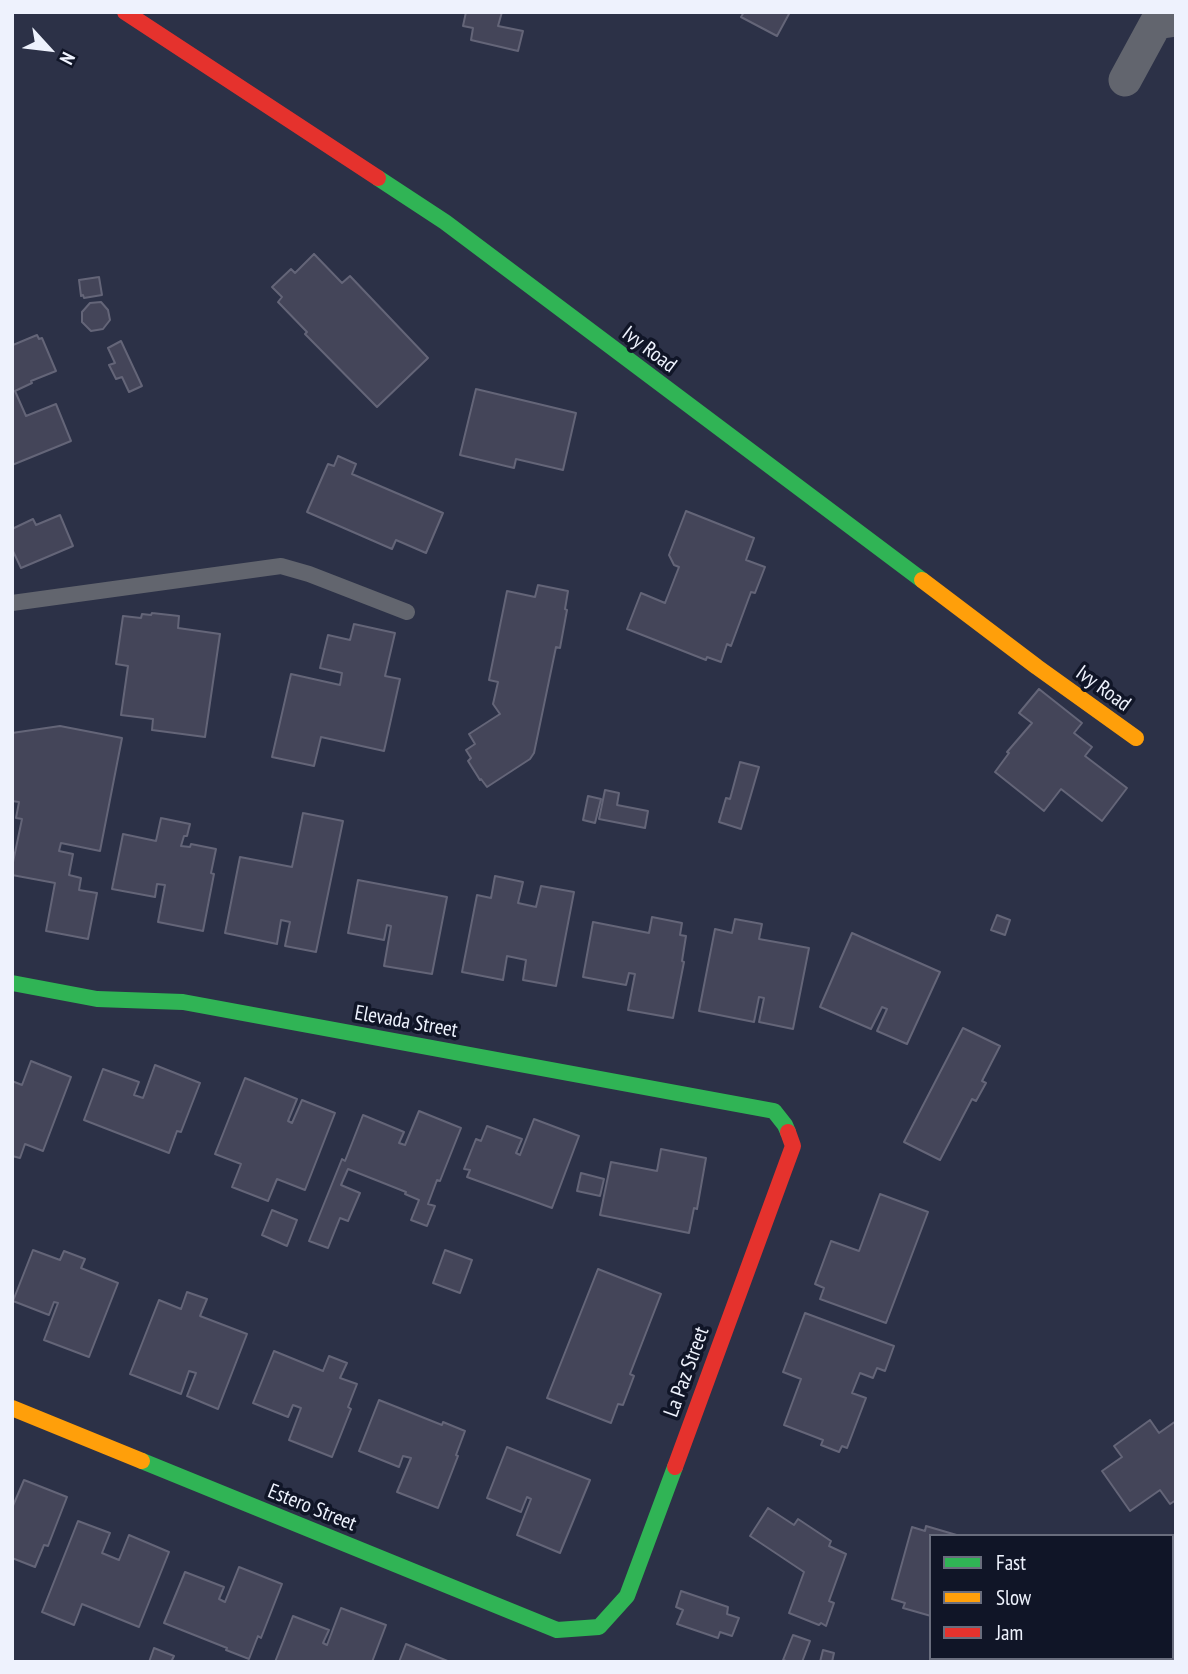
<!DOCTYPE html>
<html>
<head>
<meta charset="utf-8">
<style>
	body { margin:0 }
	#map { position:relative; width:1188px; height:1674px; overflow:hidden; background:#2c3147; font-family:"PT Sans Narrow",sans-serif }
	canvas { display:block }
	.frame { position:absolute; inset:0; border:14px solid #eef2fd; pointer-events:none }
	.legend { position:absolute; left:929px; top:1534px; width:245px; height:126px; box-sizing:border-box; background:#101527; border:2px solid #696d7d; margin:0; padding:9px 12px; list-style:none; font-size:21px; color:#eef2fd }
	.legend li { display:flex; align-items:center; gap:14px; height:35px }
	.legend b { width:35px; border:2px solid #696d7d }
	.north { position:absolute; left:14px; top:14px; width:70px; height:70px; -webkit-text-stroke:5px #101527; paint-order:stroke; rotate:117deg; font-size:19px; font-weight:700; line-height:28px; text-align:center; color:#eef2fd }
	.north::after { content:''; display:block; margin:auto; width:24px; height:32px; background:#eef2fd; clip-path:polygon(50% 0,100% 100%,50% 72%,0 100%) }
</style>
</head>
<body>
<div id="map">
<canvas width="1188" height="1674"></canvas>
<div class="frame"></div>
<ul class="legend">
<li><b style="height:9px;background:#30b455"></b>Fast</li>
<li><b style="height:9px;background:#ff9f0a"></b>Slow</li>
<li><b style="height:9px;background:#e5322d"></b>Jam</li>
</ul>
<div class="north">N</div>
</div>
<script>
const ctx = document.querySelector('canvas').getContext('2d');
ctx.lineJoin = 'round';
function fillPath(path, color) {
  ctx.fillStyle = color;
  ctx.fill(path, 'evenodd');
}
function toPath(rows) {
  const path = new Path2D();
  for (const r of rows) {
    path.moveTo(r[0], r[1]);
    for (let i = 2; i < r.length; i += 2) path.lineTo(r[i], r[i + 1]);
  }
  return path;
}
function trace(path, color, width, dash) {
  ctx.strokeStyle = color;
  ctx.lineWidth = width;
  ctx.lineCap = dash ? 'butt' : 'round';
  ctx.setLineDash(dash || []);
  ctx.stroke(path);
}
function write(font, color, halo, rows, align = 'center') {
  ctx.font = font + ' "PT Sans Narrow",sans-serif';
  ctx.lineWidth = 7;
  ctx.setLineDash([]);
  ctx.textBaseline = 'middle';
  ctx.strokeStyle = halo;
  ctx.fillStyle = color;
  for (const [text, x, y, turn = 0] of rows) {
    ctx.save();
    ctx.translate(x, y);
    ctx.rotate((+turn || 0) * Math.PI / 180);
    ctx.textAlign = isNaN(turn) ? turn : align;
    if (halo) ctx.strokeText(text, 0, 0);
    ctx.fillText(text, 0, 0);
    ctx.restore();
  }
}
const building = toPath([
	[466,12,502,12,498,26,523,31,518,51,471,40,473,28,463,26,466,12],
	[744,12,790,12,777,36,741,17,744,12],
	[314,254,342,283,350,276,428,358,377,407,305,334,307,332,278,302,282,297,272,287,291,269,295,273,314,254],
	[99,277,102,295,84,298,83,295,81,296,79,280,99,277],
	[101,302,108,310,110,320,103,329,91,331,82,322,82,312,90,303,101,302],
	[37,335,39,339,42,338,56,371,31,381,32,383,15,391,26,416,56,404,71,441,12,465,12,343,13,345,37,335],
	[121,341,142,386,129,392,122,377,116,379,109,365,115,363,108,348,121,341],
	[476,389,576,413,563,470,516,459,514,468,460,455,476,389],
	[338,456,356,464,352,474,443,513,426,553,396,540,392,549,307,512,328,464,334,466,338,456],
	[686,511,754,538,746,560,765,567,755,593,751,592,731,646,727,644,721,662,707,657,706,660,627,629,641,593,665,603,679,567,674,565,669,555,686,511],
	[60,515,73,546,21,568,12,549,12,529,33,519,36,525,60,515],
	[538,585,568,591,565,609,567,610,560,648,556,647,534,753,530,759,487,787,481,779,480,780,468,761,471,758,466,750,475,744,469,734,500,714,493,704,498,682,489,680,507,591,535,597,538,585],
	[152,613,179,616,178,628,220,634,205,737,152,730,153,719,121,715,128,666,116,664,123,616,141,618,142,614,151,615,152,613],
	[354,624,395,633,385,676,400,679,384,751,321,737,314,766,272,757,291,674,340,685,342,673,320,668,328,635,350,640,354,624],
	[1039,689,1082,723,1074,733,1092,747,1085,756,1127,788,1102,821,1061,789,1044,811,995,772,1009,753,1007,752,1032,723,1019,713,1039,689],
	[60,726,122,738,100,851,61,843,59,851,73,854,69,875,81,878,79,890,97,893,88,939,46,931,55,883,12,875,12,867,22,819,16,818,19,802,12,801,12,733,60,726],
	[740,762,759,767,741,829,719,822,726,798,730,799,740,762],
	[605,790,619,793,617,805,648,811,645,828,599,819,605,790],
	[588,796,601,799,595,823,583,820,588,796],
	[303,813,343,821,316,952,285,946,290,922,281,920,277,944,225,933,240,857,292,867,303,813],
	[161,818,190,824,187,836,184,836,181,846,190,847,191,844,216,849,211,873,214,874,203,931,158,922,165,885,157,884,155,897,112,889,123,834,156,841,161,818],
	[495,876,523,882,518,903,536,907,541,886,574,892,556,986,523,980,526,960,507,956,503,980,462,972,477,895,491,898,495,876],
	[358,880,447,897,432,974,384,966,391,926,387,925,384,940,348,933,358,880],
	[997,915,1010,920,1005,935,991,930,997,915],
	[652,917,682,923,680,935,686,936,682,961,684,962,673,1018,628,1010,635,974,629,973,626,985,583,977,593,922,649,933,652,917],
	[735,919,762,924,759,939,809,948,793,1029,759,1022,764,998,759,997,754,1022,699,1011,715,929,732,933,735,919],
	[852,933,940,972,907,1044,877,1031,887,1009,882,1007,871,1029,820,1007,852,933],
	[963,1028,1000,1046,982,1081,986,1083,976,1101,972,1099,940,1160,904,1142,963,1028],
	[31,1061,71,1077,43,1151,25,1144,20,1158,12,1156,12,1081,22,1085,31,1061],
	[155,1065,200,1083,181,1132,177,1131,169,1153,84,1120,103,1069,139,1082,134,1095,143,1098,155,1065],
	[245,1078,297,1099,288,1121,292,1123,302,1100,335,1113,305,1190,277,1179,268,1201,232,1187,241,1164,215,1154,245,1078],
	[419,1111,461,1128,440,1181,437,1180,428,1204,435,1206,427,1226,411,1220,419,1200,405,1194,406,1192,348,1169,341,1185,360,1193,348,1221,340,1218,328,1248,309,1241,342,1159,345,1161,363,1115,404,1132,399,1143,405,1145,419,1111],
	[534,1119,579,1136,552,1208,467,1177,470,1170,464,1169,476,1139,481,1141,487,1126,522,1139,516,1153,520,1155,534,1119],
	[661,1149,706,1158,697,1209,694,1208,689,1233,600,1215,611,1162,657,1171,661,1149],
	[581,1173,604,1179,600,1196,577,1191,581,1173],
	[880,1194,928,1212,886,1323,820,1299,824,1288,815,1284,831,1241,859,1251,880,1194],
	[272,1210,297,1220,287,1246,262,1235,272,1210],
	[33,1250,60,1260,64,1251,85,1259,81,1268,118,1283,89,1357,44,1340,58,1303,54,1302,49,1315,13,1301,33,1250],
	[445,1250,472,1260,460,1293,433,1283,445,1250],
	[598,1269,661,1294,630,1374,634,1376,623,1405,618,1404,611,1423,547,1398,598,1269],
	[187,1292,207,1299,200,1316,247,1334,218,1409,187,1396,196,1373,189,1371,181,1394,130,1374,159,1300,181,1309,187,1292],
	[805,1313,894,1346,885,1371,877,1368,873,1378,860,1373,852,1393,866,1398,847,1448,842,1446,839,1452,821,1445,823,1440,784,1425,801,1379,783,1372,805,1313],
	[274,1351,323,1371,329,1356,347,1363,340,1378,357,1384,348,1407,351,1409,332,1457,289,1440,301,1408,293,1405,288,1417,253,1403,274,1351],
	[379,1400,442,1425,443,1422,465,1431,456,1455,458,1456,438,1508,397,1492,411,1458,403,1456,399,1467,359,1451,379,1400],
	[1150,1420,1159,1433,1176,1421,1176,1500,1170,1504,1160,1490,1130,1511,1102,1471,1122,1457,1114,1446,1150,1420],
	[507,1447,590,1480,560,1553,517,1535,531,1499,527,1497,521,1512,487,1498,507,1447],
	[24,1480,67,1497,48,1546,44,1545,35,1567,12,1558,12,1508,24,1480],
	[768,1508,794,1525,798,1519,831,1541,829,1546,846,1554,829,1601,834,1603,826,1626,821,1623,819,1625,789,1613,804,1572,750,1536,768,1508],
	[78,1521,110,1533,102,1553,119,1560,129,1535,169,1552,139,1627,82,1604,74,1625,42,1612,78,1521],
	[926,1526,960,1536,931,1536,931,1616,903,1608,905,1603,892,1599,912,1527,925,1531,926,1526],
	[239,1567,282,1584,261,1638,258,1636,249,1659,226,1650,227,1648,164,1623,185,1572,224,1587,219,1599,225,1602,239,1567],
	[681,1591,728,1607,727,1614,739,1618,732,1636,720,1632,718,1638,677,1624,683,1610,676,1607,681,1591],
	[341,1608,386,1625,372,1662,275,1662,293,1616,329,1630,323,1643,327,1645,341,1608],
	[793,1635,810,1641,802,1662,789,1662,783,1660,793,1635],
	[406,1644,450,1662,399,1662,406,1644],
	[154,1648,174,1656,171,1662,149,1662,154,1648],
	[823,1650,834,1653,832,1662,820,1662,823,1650]
]);
const lane = toPath([
	[12,603,281,566,309,574,407,612]
]);
const street = toPath([
	[1125,80,1156,23,1176,20],
	[1071,1658,1081,1662]
]);
const fast = toPath([
	[378,178,445,222,922,580],
	[12,983,97,999,183,1002,774,1111,785,1125,788,1132],
	[142,1461,557,1630,599,1627,627,1596,675,1467]
]);
const slow = toPath([
	[922,580,1037,667,1136,738],
	[12,1408,142,1461]
]);
const jam = toPath([
	[125,12,378,178],
	[675,1467,793,1146,788,1132]
]);
const streetNames = [
	["Ivy Road",649,350,37],
	["Ivy Road",1103,689,36],
	["Elevada Street",406,1022,10],
	["La Paz Street",687,1372,-70],
	["Estero Street",312,1508,22]
];
fillPath(building, '#444559');
trace(building, '#646578', 2);
trace(lane, '#62656e', 16);
trace(street, '#62656e', 33);
trace(fast, '#30b455', 16);
trace(slow, '#ff9f0a', 16);
trace(jam, '#e5322d', 16);
write('21px', '#eef2fd', '#101527', streetNames);
</script>
</body>
</html>
